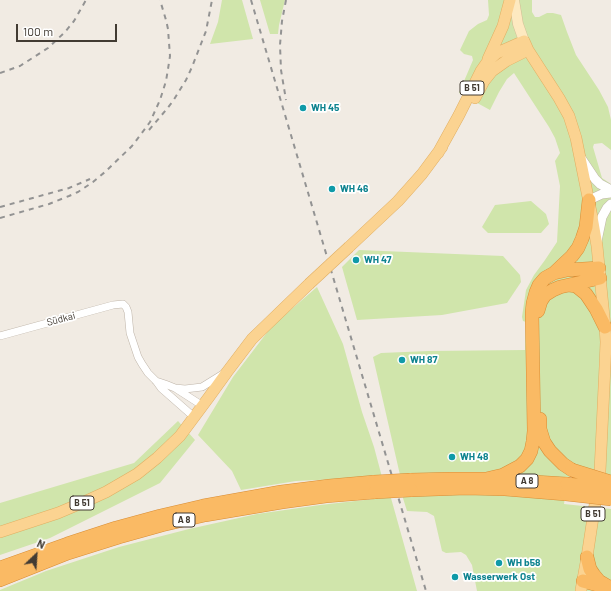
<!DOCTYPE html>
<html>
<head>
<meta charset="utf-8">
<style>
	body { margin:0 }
	#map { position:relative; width:611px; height:591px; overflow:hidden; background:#f1ebe3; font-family:Barlow,sans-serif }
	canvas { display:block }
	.north { position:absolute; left:16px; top:535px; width:40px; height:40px; -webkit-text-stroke:3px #fff; paint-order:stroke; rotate:25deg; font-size:11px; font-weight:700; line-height:16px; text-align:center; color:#423b33 }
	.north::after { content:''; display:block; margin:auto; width:14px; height:18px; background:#423b33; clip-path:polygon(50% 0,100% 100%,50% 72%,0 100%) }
	.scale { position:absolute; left:16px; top:24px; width:101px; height:18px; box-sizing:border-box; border:2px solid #423b33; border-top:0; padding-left:5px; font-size:12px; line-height:14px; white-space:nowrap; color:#423b33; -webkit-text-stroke:3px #fff; paint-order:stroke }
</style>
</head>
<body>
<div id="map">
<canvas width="611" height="591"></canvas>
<div class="north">N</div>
<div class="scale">100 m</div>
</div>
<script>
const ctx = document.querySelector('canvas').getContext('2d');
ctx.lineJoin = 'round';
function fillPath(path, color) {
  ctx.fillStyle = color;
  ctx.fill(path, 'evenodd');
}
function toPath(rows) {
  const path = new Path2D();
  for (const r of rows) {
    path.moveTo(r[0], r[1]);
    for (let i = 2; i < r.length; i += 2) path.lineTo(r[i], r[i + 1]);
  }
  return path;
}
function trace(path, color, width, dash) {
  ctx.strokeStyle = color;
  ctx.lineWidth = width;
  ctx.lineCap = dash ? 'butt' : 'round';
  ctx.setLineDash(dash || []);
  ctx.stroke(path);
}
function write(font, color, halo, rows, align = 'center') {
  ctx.font = font + ' Barlow,sans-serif';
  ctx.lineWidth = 3.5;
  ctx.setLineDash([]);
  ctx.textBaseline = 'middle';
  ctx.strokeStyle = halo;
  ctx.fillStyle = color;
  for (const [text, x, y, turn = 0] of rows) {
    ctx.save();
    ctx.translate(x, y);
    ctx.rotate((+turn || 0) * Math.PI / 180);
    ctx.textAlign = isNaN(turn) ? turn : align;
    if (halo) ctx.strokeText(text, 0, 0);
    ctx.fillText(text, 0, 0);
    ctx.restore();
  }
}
const green = toPath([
	[222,0,242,0,253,39,210,44,218,22],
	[260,0,285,0,279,25,278,34,270,34],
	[488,0,532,0,532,12,535,17,539,17,547,13,553,13,561,15,567,32,576,55,599,90,608,107,611,120,611,150,602,143,594,144,593,147,602,178,611,184,611,476,572,470,567,484,564,504,611,509,611,591,477,591,472,565,466,555,461,552,446,553,442,551,434,516,427,512,407,511,402,495,400,475,373,357,381,353,429,351,525,350,526,322,523,321,522,317,526,290,534,275,545,260,557,242,560,186,555,161,560,153,555,138,549,127,514,73,507,79,499,92,490,110,459,93,473,60,472,56,464,54,460,50,469,31,478,24,487,20,489,15],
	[531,201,546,214,549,224,541,233,488,233,482,227,495,205],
	[359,250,503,256,520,275,521,282,507,303,442,315,357,320,342,267],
	[317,287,343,344,362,412,374,447,382,477,296,481,241,490,232,471,198,435,233,377,272,326],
	[178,421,195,440,160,483,50,538,0,555,0,503,134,463],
	[382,498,391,498,417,591,0,591,0,590,46,571,119,547,189,529,257,514,320,505]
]);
const minor = toPath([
	[0,336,113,305,123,304,126,307,128,312,130,333,138,357,142,364,148,373,156,381,161,388,194,417],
	[156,381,165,384,175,388,203,406],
	[175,388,185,389,202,387,223,374]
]);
const tertiary = toPath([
	[581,158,595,179,600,184,611,190],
	[589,200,602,194,611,193],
	[597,241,602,217,607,208,611,204]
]);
const secondary = toPath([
	[514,0,518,24,524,41]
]);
const primary = toPath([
	[488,59,503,26,510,0],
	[475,98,484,81,492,71,506,61,528,50],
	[438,153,459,115,481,71,488,61,497,53,524,41,528,50,559,98,569,116,576,138,592,217,597,246,605,327,606,342,605,366,600,471,587,557,581,590],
	[349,247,398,201,422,174,442,147],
	[0,532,58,513,84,502,106,492,137,474,157,458,180,436,209,397,227,372,252,339,309,284]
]);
const motorway = toPath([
	[554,273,572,256,578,248,582,239,586,227,589,200],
	[569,285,576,286,586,294,596,309,605,327],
	[538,311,541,301,545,295,553,290,560,287,600,278],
	[540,419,540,429,544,442,550,451,563,464,572,470],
	[486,479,503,475,520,466,527,459,531,451,533,441,534,431,532,313,533,303,536,292,539,285,545,278,554,273,567,270,599,268],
	[410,480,450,479,486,479,567,484],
	[411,490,466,488,505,489,566,494],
	[587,557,590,569,594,575,599,581,611,588],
	[0,568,67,544,116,528,160,516,203,506,281,492,329,486,374,482],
	[0,580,68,553,119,537,162,525,205,515,282,502,326,496,375,492],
	[583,581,605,587]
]);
const rail = toPath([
	[251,0,426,591],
	[286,0,282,21,280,45,281,70,286,100],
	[0,73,20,66,48,48,65,32,74,21,86,0],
	[149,130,166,110,173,101,186,80,192,67,206,31,212,0],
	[0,207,69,188,90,179],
	[0,218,49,204,69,196,78,192,93,182,105,172,132,146,150,122,160,100,166,81,168,69,170,56,168,29,166,20,160,0]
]);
const primaryBridge = toPath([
	[309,284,349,247]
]);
const motorwayBridge = toPath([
	[572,470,611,482],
	[374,482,410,480],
	[567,484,611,489],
	[375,492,411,490],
	[566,494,611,499]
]);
const markers = [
	[303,108,4,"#0f9aa8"],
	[332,189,4,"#0f9aa8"],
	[356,260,4,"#0f9aa8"],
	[402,360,4,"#0f9aa8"],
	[452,457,4,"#0f9aa8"],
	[499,563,4,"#0f9aa8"],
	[455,577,4,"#0f9aa8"]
];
const shields = [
	[472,88,24],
	[527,481,22],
	[82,503,24],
	[593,514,24],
	[184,520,22]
];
const shieldNames = [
	["B 51",472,88],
	["A 8",527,481],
	["B 51",82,503],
	["B 51",593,514],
	["A 8",184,520]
];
const cultureNames = [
	["WH 45",311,108],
	["WH 46",340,189],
	["WH 47",364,260],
	["WH 87",410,360],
	["WH 48",460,457],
	["WH b58",507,563],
	["Wasserwerk Ost",463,577]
];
const streetNames = [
	["Südkai",61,319,-15]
];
fillPath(green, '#d0e5ab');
trace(minor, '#bfb5a9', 8);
trace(tertiary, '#bfb5a9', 10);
trace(secondary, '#d3bd95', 11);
trace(primary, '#e0ae62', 12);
trace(motorway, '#d88d35', 14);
trace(minor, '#fff', 7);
trace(tertiary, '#fff', 9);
trace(secondary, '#fde9c0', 10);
trace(primary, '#fbd391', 11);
trace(motorway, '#faba64', 13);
trace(rail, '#939393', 2, [5, 5]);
trace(primaryBridge, '#e0ae62', 12, []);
trace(motorwayBridge, '#d88d35', 14, []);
trace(primaryBridge, '#fbd391', 11);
trace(motorwayBridge, '#faba64', 13);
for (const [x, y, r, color] of markers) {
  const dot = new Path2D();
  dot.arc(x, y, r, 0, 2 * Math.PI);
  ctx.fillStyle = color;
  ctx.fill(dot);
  trace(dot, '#fff', 1.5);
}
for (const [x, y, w] of shields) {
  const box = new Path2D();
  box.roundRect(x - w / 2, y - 7, w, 14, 3);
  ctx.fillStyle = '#fff';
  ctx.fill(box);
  trace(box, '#423b33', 1);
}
write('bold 9px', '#423b33', null, shieldNames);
write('bold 10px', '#0d838f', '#fff', cultureNames, 'left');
write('10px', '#423b33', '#fff', streetNames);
</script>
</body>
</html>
